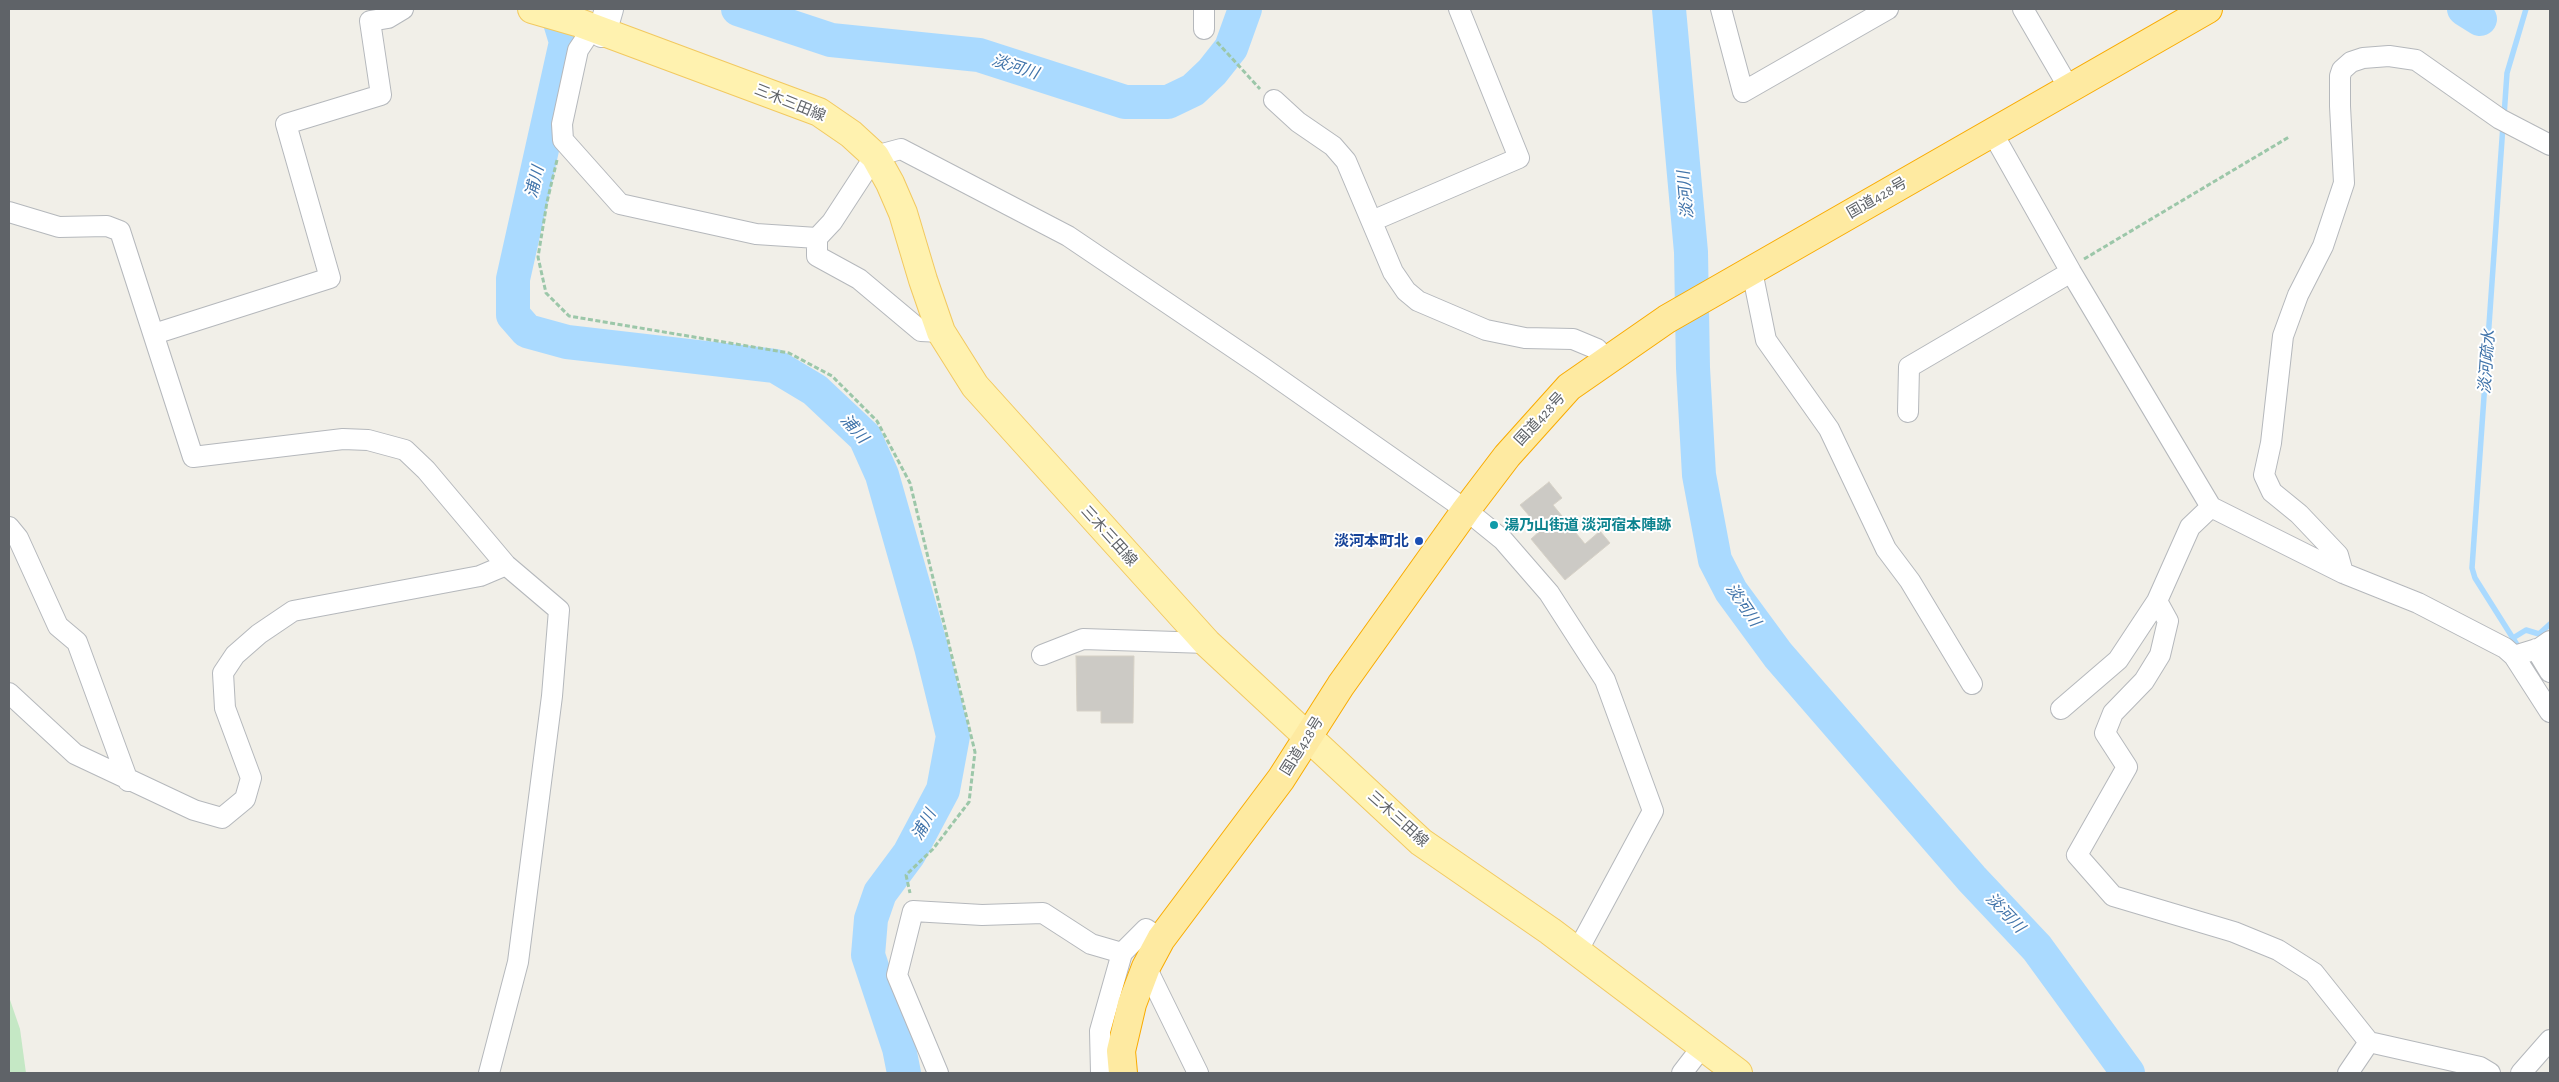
<!DOCTYPE html>
<html>
<head>
<meta charset="utf-8">
<style>
	body { margin:0 }
	#map { position:relative; width:2559px; height:1082px; overflow:hidden; background:#f1efe8; font-family:"Alegreya Sans",sans-serif }
	canvas { display:block }
	.frame { position:absolute; inset:0; border:10px solid #5f6368; pointer-events:none }
</style>
</head>
<body>
<div id="map">
<canvas width="2559" height="1082"></canvas>
<div class="frame"></div>
</div>
<script>
const ctx = document.querySelector('canvas').getContext('2d');
ctx.lineJoin = 'round';
function fillPath(path, color) {
  ctx.fillStyle = color;
  ctx.fill(path, 'evenodd');
}
function toPath(rows) {
  const path = new Path2D();
  for (const r of rows) {
    path.moveTo(r[0], r[1]);
    for (let i = 2; i < r.length; i += 2) path.lineTo(r[i], r[i + 1]);
  }
  return path;
}
function trace(path, color, width, dash) {
  ctx.strokeStyle = color;
  ctx.lineWidth = width;
  ctx.lineCap = dash ? 'butt' : 'round';
  ctx.setLineDash(dash || []);
  ctx.stroke(path);
}
function write(font, color, halo, rows, align = 'center') {
  ctx.font = font + ' "Alegreya Sans","Noto Sans JP",sans-serif';
  ctx.lineWidth = 4;
  ctx.setLineDash([]);
  ctx.textBaseline = 'middle';
  ctx.strokeStyle = halo;
  ctx.fillStyle = color;
  for (const [text, x, y, turn = 0] of rows) {
    ctx.save();
    ctx.translate(x, y);
    ctx.rotate((+turn || 0) * Math.PI / 180);
    ctx.textAlign = isNaN(turn) ? turn : align;
    if (halo) ctx.strokeText(text, 0, 0);
    ctx.fillText(text, 0, 0);
    ctx.restore();
  }
}
const green = toPath([
	[9,997,20,1029,26,1073,9,1073]
]);
const stream = toPath([
	[2504,116,2507,73,2526,9],
	[2503,125,2472,568,2475,578,2521,651],
	[2513,638,2526,630,2539,634,2550,624]
]);
const river = toPath([
	[556,9,566,42,513,279,513,315,527,331,567,342,775,366,815,390,865,437,882,475,931,647,953,736,943,790,909,854,880,893,871,919,868,955,899,1048,904,1073],
	[738,9,831,40,979,55,1125,102,1168,102,1193,90,1212,72,1231,48,1245,9],
	[1669,9,1691,252,1693,368,1699,475,1715,560,1731,591,1778,655,1972,879,2037,948,2128,1073],
	[2464,9,2480,19]
]);
const building = toPath([
	[1549,482,1562,498,1553,505,1585,544,1600,531,1610,543,1565,580,1531,539,1541,530,1520,505,1549,482],
	[1076,656,1134,656,1133,723,1101,723,1101,711,1077,711,1076,656]
]);
const path = toPath([
	[1217,42,1260,89],
	[557,160,547,202,538,257,546,293,569,316,789,353,832,376,877,421,910,483,975,752,969,802,933,849,906,875,910,893],
	[2084,259,2289,137]
]);
const minor = toPath([
	[1204,9,1204,29],
	[1721,9,1743,92,1888,9],
	[2023,9,2069,88],
	[592,29,578,50,562,124,563,140,620,204,756,234,817,238,832,222,875,156,901,149,1068,236,1262,367,1466,510,1503,540,1549,593,1605,680,1653,811,1577,952],
	[1274,100,1298,122,1333,146,1346,161,1393,272,1406,291,1418,301,1486,330,1525,338,1573,339,1597,349,1607,360],
	[1992,132,2071,272,2211,507,2343,573,2418,603,2505,648,2514,656,2540,648,2550,641],
	[9,212,59,227,107,226,120,231,193,457,343,439,368,440,405,450,426,470,506,565,559,610,552,696,518,962,489,1073],
	[1372,221,1519,158,1459,9],
	[817,238,817,256,859,279,921,331,941,332],
	[1752,271,1766,340,1829,429,1886,549,1910,581,1972,684],
	[154,334,330,278,286,124,381,95,370,21,388,18,403,9],
	[1908,412,1909,367,2071,272],
	[2211,507,2190,527,2157,601,2168,621,2160,655,2144,681,2113,713,2105,733,2127,767,2077,855,2113,896,2234,932,2278,950,2314,973,2369,1042,2348,1073],
	[9,527,18,538,58,626,77,642,128,781],
	[2343,573,2338,555,2299,514,2272,492,2264,475,2271,443,2283,336,2298,295,2323,246,2344,183,2340,106,2340,76,2342,70,2351,62,2363,58,2389,56,2416,60,2500,119,2550,145],
	[2536,649,2550,672],
	[1042,655,1083,639,1207,643],
	[2514,656,2550,712],
	[9,693,75,754,194,810,222,818,245,799,251,778,225,708,223,673,235,655,259,634,293,611,480,576,506,565],
	[2061,709,2118,660,2157,601],
	[1146,967,1198,1073],
	[2369,1042,2480,1067,2490,1073],
	[938,1073,897,975,913,911,982,915,1043,913,1091,944,1122,953],
	[1101,1073,1100,1031,1122,953,1146,929,1161,939],
	[1682,1073,1702,1047],
	[2521,1073,2550,1040]
]);
const secondary = toPath([
	[602,33,609,9]
]);
const primary = toPath([
	[532,9,577,22,819,112,851,134,875,156,890,183,903,213,923,280,941,332,975,386,1207,643,1421,842,1550,931,1738,1073]
]);
const trunk = toPath([
	[1123,1073,1121,1051,1132,1004,1146,967,1161,939,1281,779,1341,685,1466,510,1507,456,1569,387,1667,319,2208,9]
]);
const markers = [
	[1494,525,5,"#0f9aa8"],
	[1419,541,5,"#1a4fb4"]
];
const streetNames = [
	["三木三田線",790,103,22],
	["国道428号",1877,198,-30],
	["国道428号",1540,419,-47],
	["三木三田線",1109,536,48],
	["国道428号",1302,746,-58],
	["三木三田線",1398,819,42]
];
const cultureNames = [
	["湯乃山街道 淡河宿本陣跡",1504,525]
];
const transitNames = [
	["淡河本町北",1409,541]
];
const waterNames = [
	["淡河川",1015,67,18],
	["浦川",535,182,-77],
	["淡河川",1686,195,-95],
	["淡河疏水",2487,362,-86],
	["浦川",854,429,48],
	["淡河川",1743,605,56],
	["浦川",924,825,-61],
	["淡河川",2005,913,46]
];
fillPath(green, '#c5e8c5');
trace(stream, '#aadaff', 5.5);
trace(river, '#aadaff', 34);
fillPath(building, '#cccac5');
trace(building, '#d6d1c6', 1);
trace(minor, '#b5b8bc', 22);
trace(secondary, '#b6babf', 30);
trace(primary, '#f2c960', 30);
trace(trunk, '#f9ab00', 30);
trace(path, '#9cc7a9', 3, [5, 2.5]);
trace(minor, '#fff', 20);
trace(secondary, '#fff', 28);
trace(primary, '#fff2af', 28);
trace(trunk, '#feeaa1', 28);
for (const [x, y, r, color] of markers) {
  const dot = new Path2D();
  dot.arc(x, y, r, 0, 2 * Math.PI);
  ctx.fillStyle = color;
  ctx.fill(dot);
  trace(dot, '#fff', 2);
}
write('15px', '#5f6368', '#fff', streetNames);
write('bold 15px', '#0d838f', '#fff', cultureNames, 'left');
write('bold 15px', '#164399', '#fff', transitNames, 'right');
write('italic 16px', '#4174aa', '#fff', waterNames);
</script>
</body>
</html>
